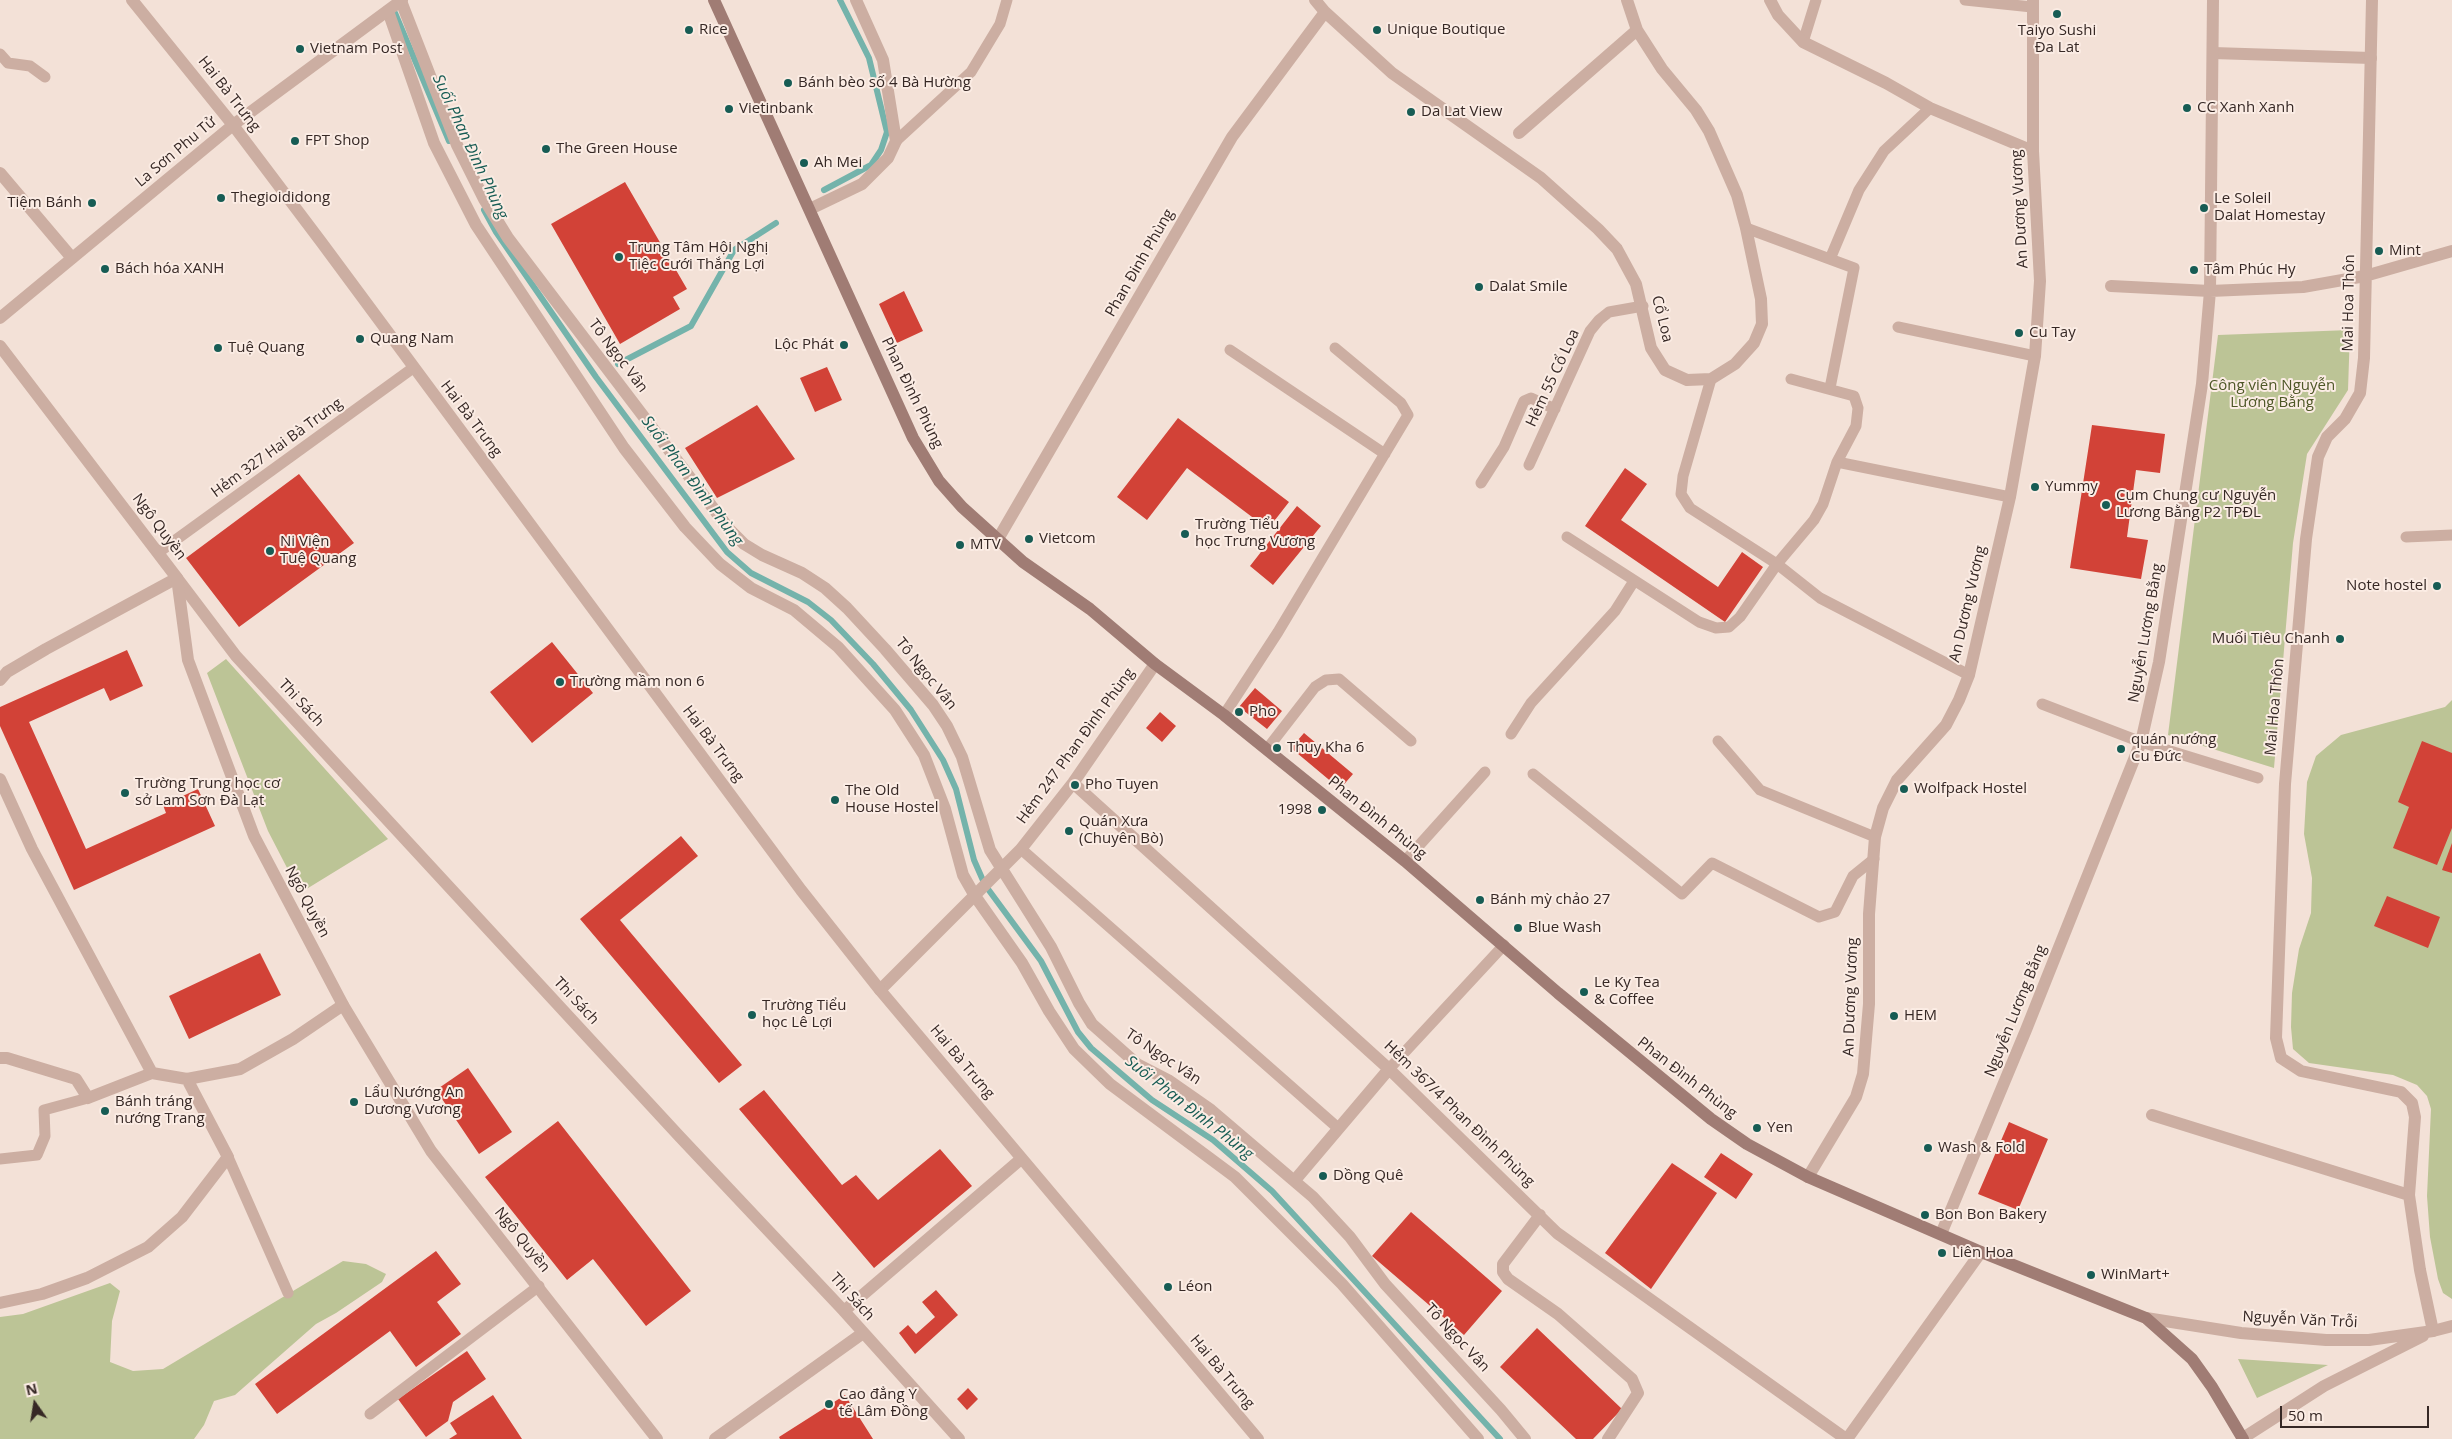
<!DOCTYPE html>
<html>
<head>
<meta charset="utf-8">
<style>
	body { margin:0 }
	#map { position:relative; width:2452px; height:1439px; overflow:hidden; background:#f3e1d7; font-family:"Open Sans",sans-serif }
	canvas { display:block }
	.north { position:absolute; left:10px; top:1379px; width:50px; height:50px; -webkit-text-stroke:4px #fbece4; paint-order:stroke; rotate:347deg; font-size:14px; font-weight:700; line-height:20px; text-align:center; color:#362825 }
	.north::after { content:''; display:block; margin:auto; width:18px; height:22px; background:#362825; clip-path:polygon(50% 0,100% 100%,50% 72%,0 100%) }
	.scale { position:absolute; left:2280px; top:1406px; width:149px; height:22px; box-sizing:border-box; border:2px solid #362825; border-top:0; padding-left:6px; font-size:15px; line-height:18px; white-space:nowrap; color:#362825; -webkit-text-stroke:4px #fbece4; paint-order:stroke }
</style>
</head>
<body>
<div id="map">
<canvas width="2452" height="1439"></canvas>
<div class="north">N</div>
<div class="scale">50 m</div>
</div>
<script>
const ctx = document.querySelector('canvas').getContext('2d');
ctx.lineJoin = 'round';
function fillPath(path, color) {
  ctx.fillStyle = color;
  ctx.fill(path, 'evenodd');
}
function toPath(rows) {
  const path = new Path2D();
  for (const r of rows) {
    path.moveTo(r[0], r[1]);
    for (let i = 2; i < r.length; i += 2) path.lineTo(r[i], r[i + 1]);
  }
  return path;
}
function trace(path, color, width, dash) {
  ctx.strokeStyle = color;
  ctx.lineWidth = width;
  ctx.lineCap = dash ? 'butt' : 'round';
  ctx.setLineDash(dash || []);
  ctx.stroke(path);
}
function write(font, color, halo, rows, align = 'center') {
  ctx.font = font + ' "Open Sans",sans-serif';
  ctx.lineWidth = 4;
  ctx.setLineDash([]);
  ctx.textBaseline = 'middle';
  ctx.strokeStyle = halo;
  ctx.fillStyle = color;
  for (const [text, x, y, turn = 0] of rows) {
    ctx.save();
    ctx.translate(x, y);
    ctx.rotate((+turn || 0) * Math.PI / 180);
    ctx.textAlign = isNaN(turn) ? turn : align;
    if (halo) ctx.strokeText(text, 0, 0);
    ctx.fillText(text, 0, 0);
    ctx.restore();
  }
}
const green = toPath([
	[2350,330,2348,390,2307,454,2293,543,2274,768,2168,735,2218,335],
	[226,659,388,839,300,893,268,831,207,673],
	[2452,700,2452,1299,2443,1293,2438,1279,2430,1237,2427,1196,2431,1109,2427,1096,2417,1085,2393,1075,2309,1063,2293,1049,2291,1027,2292,993,2299,949,2311,913,2312,878,2304,834,2307,782,2316,756,2341,735,2445,707],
	[343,1261,366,1264,386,1274,382,1282,336,1313,316,1324,235,1395,214,1401,204,1425,194,1439,0,1439,0,1317,23,1314,110,1283,120,1291,112,1321,110,1362,133,1371,163,1369],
	[2238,1359,2328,1365,2257,1398]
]);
const stream = toPath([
	[395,13,449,141],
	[824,190,871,165,881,150,887,132,869,58,840,0],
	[484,210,496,232,596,377,727,552,751,573,808,602,831,620,873,664,911,710,943,760,956,789,974,860,985,885,1041,961,1078,1032,1091,1048,1152,1100,1213,1140,1272,1191,1500,1439],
	[618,364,691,326,734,250,776,223]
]);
const building = toPath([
	[625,182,687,289,673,297,680,309,620,344,551,224],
	[904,291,923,331,897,343,879,304],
	[827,367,842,400,815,412,800,378],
	[757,405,795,459,717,498,685,448],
	[1178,418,1289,502,1268,529,1187,468,1147,520,1117,497],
	[2092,425,2165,434,2160,473,2136,470,2127,537,2148,540,2141,579,2070,568],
	[1625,468,1647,484,1621,520,1718,587,1742,552,1763,567,1725,622,1585,526],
	[299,474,354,543,239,627,186,558],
	[1297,506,1321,526,1273,585,1250,566],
	[552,642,593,693,532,743,490,692],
	[127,650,143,686,110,701,104,688,29,722,86,849,166,813,163,805,198,789,215,826,74,890,0,726,0,707],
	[1255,688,1282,711,1267,729,1239,707],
	[1160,712,1176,726,1162,742,1146,728],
	[1304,733,1353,774,1340,789,1291,748],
	[2422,741,2452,753,2452,828,2437,865,2393,848,2409,807,2398,802],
	[681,836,698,856,620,920,742,1065,719,1083,580,919],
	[2452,843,2452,873,2442,870],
	[2387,896,2440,917,2428,948,2374,926],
	[260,953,281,995,189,1039,169,996],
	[468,1068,512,1132,479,1154,436,1090],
	[764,1090,842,1185,856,1175,878,1200,940,1149,972,1186,874,1268,739,1109],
	[558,1121,691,1291,646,1326,593,1259,567,1280,485,1177],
	[2009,1122,2048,1139,2018,1210,1978,1194],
	[1721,1153,1753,1174,1736,1199,1704,1177],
	[1672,1163,1717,1193,1651,1289,1605,1253],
	[1411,1212,1502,1291,1464,1335,1372,1256],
	[436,1251,461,1284,437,1302,461,1334,416,1367,390,1331,277,1414,255,1384],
	[936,1290,958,1315,915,1354,899,1333,908,1325,916,1334,935,1317,922,1302],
	[1537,1328,1622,1409,1593,1439,1576,1439,1500,1367],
	[467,1351,486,1379,453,1402,448,1421,426,1437,398,1399],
	[968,1388,978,1399,967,1410,957,1399],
	[493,1395,522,1439,449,1439,457,1434,450,1423],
	[845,1395,873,1439,780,1439,779,1437]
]);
const service = toPath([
	[1965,0,2032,7],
	[1803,42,1816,0],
	[0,54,8,63,30,66,45,77],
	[896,141,971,72,1000,24,1007,0],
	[1746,228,1854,268,1830,388],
	[1830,259,1859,190,1884,151,1930,108],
	[1898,327,2035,356],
	[1230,350,1385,454],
	[1711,379,1683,476,1681,494,1690,508,1777,564,1820,598,1969,675],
	[1837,462,2010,497],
	[1529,465,1590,331,1599,320,1609,312,1643,306],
	[1481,483,1504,447,1524,401,1531,398,1555,409],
	[1567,537,1699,622,1716,628,1729,627,1740,617,1777,564,1814,520,1823,504,1837,462,1856,426,1858,408,1854,396,1791,379],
	[2406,537,2452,535],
	[159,552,413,368],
	[2042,704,2141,742,2258,778],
	[1224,715,1278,632,1408,415,1401,403,1335,348],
	[1511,734,1531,703,1615,611,1634,581],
	[1718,741,1760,790,1875,837],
	[1267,749,1315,687,1326,680,1339,679,1411,741],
	[1533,774,1682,894,1712,863,1819,917,1835,912,1853,876,1874,859],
	[1021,849,1338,1128],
	[1405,861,1485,772],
	[1389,1069,1504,945],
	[228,1157,288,1293],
	[0,1159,37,1155,45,1136,44,1110,88,1098],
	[370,1414,539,1286]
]);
const pedestrian = toPath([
	[2213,53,2371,58]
]);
const minor = toPath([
	[1315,0,1325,12,1392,73,1541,178,1598,229,1617,249,1636,284,1651,348,1665,370,1687,380,1711,379,1735,364,1754,343,1762,324,1761,299,1746,228,1737,195,1709,131,1696,110,1662,69,1637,30,1627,0],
	[1770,0,1778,15,1803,42,1886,83,1930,108,2033,151],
	[2372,0,2364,358,2360,393,2345,419,2327,437,2318,457,2306,539,2285,784,2276,1038,2281,1058,2301,1071,2401,1092,2412,1103,2415,1117,2409,1195,2420,1270,2433,1331],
	[401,1,457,145,484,199,508,238,729,529,744,544,762,555,802,573,825,588,847,608,885,649,933,705,947,726,962,757,990,850,1051,947,1079,1003,1092,1024,1137,1064,1168,1080,1211,1110,1313,1197,1350,1237,1385,1284,1501,1410,1525,1439],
	[388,11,434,143,476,225,624,448,685,527,720,564,751,588,794,610,838,647,895,710,924,755,945,809,963,875,975,896,1022,963,1049,1011,1074,1049,1110,1084,1235,1177,1342,1284,1478,1439],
	[1519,133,1637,30],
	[0,173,72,258],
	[810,209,862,184,888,158,896,141,883,60,856,0],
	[2111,286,2210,291,2303,287,2365,276,2452,251],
	[998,539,1232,137,1325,12],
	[0,680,7,672,46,649,177,578,236,656,680,1137,844,1311,959,1439],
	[0,779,32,849,152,1073,187,1079,240,1069,293,1039,343,1005],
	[1073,783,1389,1069,1557,1233,1846,1439],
	[880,990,1021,849,1073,783,1155,664],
	[0,1058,7,1058,76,1079,88,1098,152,1073],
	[2152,1115,2409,1195],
	[1808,1177,1856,1097,1863,1074,1869,1004,1869,914,1875,837,1883,808,1897,780,1946,725,1959,700,1969,675,2010,497,2035,356,2040,281,2033,151,2033,0],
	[1295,1180,1389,1069],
	[1540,1215,1503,1264,1503,1272,1508,1279,1558,1314,1632,1379,1638,1393,1608,1439],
	[1941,1234,2026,1030,2141,742,2159,662,2202,384,2210,291,2213,0],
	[0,1303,42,1294,87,1278,148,1247,182,1217,228,1157,187,1079],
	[844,1311,1021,1159],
	[715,1439,863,1333],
	[1847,1439,1981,1252]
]);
const tertiary = toPath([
	[132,0,233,125,322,243,801,890,880,990,1258,1439],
	[0,318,233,125,402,0],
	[0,346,177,578,188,660,254,836,343,1005,431,1151,657,1439],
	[2146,1318,2241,1333,2326,1340,2369,1340,2433,1331,2452,1326],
	[2243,1438,2324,1386,2423,1336]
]);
const secondary = toPath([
	[714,0,913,438,939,481,962,507,1023,562,1090,609,1155,664,1224,715,1405,861,1558,993,1711,1119,1747,1144,1808,1177,1981,1252,2146,1318,2192,1359,2212,1387,2243,1439]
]);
const markers = [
	[2057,14,5,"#175c54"],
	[689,30,5,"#175c54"],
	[1377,30,5,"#175c54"],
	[300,49,5,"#175c54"],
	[788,83,5,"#175c54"],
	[2187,108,5,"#175c54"],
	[729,109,5,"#175c54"],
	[1411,112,5,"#175c54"],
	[295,141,5,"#175c54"],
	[546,149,5,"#175c54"],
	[804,163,5,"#175c54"],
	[221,198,5,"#175c54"],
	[92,203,5,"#175c54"],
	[2204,208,5,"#175c54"],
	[2379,251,5,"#175c54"],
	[619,257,5,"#175c54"],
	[105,269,5,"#175c54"],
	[2194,270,5,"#175c54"],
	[1479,287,5,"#175c54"],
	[2019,333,5,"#175c54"],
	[360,339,5,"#175c54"],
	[844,345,5,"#175c54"],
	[218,348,5,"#175c54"],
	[2035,487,5,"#175c54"],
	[2106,505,5,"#175c54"],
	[1185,534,5,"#175c54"],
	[1029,539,5,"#175c54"],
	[960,545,5,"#175c54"],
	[270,551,5,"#175c54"],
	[2437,586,5,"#175c54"],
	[2340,639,5,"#175c54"],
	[560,682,5,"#175c54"],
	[1239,712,5,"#175c54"],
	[1277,748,5,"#175c54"],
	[2121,749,5,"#175c54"],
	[1075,785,5,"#175c54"],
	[1904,789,5,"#175c54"],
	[125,793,5,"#175c54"],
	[835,800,5,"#175c54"],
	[1322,810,5,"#175c54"],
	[1069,831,5,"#175c54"],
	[1480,900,5,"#175c54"],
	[1518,928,5,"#175c54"],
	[1584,992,5,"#175c54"],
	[752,1015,5,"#175c54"],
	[1894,1016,5,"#175c54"],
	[354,1102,5,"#175c54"],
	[105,1111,5,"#175c54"],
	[1757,1128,5,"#175c54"],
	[1928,1148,5,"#175c54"],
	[1323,1176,5,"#175c54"],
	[1925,1215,5,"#175c54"],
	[1942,1253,5,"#175c54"],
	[2091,1275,5,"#175c54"],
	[1168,1287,5,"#175c54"],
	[829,1404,5,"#175c54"]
];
const poiNames = [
	["Rice",699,30],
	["Unique Boutique",1387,30],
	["Taiyo Sushi",2057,31,"center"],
	["Đa Lat",2057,48,"center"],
	["Vietnam Post",310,49],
	["Bánh bèo số 4 Bà Hường",798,83],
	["CC Xanh Xanh",2197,108],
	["Vietinbank",739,109],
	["Da Lat View",1421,112],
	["FPT Shop",305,141],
	["The Green House",556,149],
	["Ah Mei",814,163],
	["Thegioididong",231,198],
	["Le Soleil",2214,199],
	["Dalat Homestay",2214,216],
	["Tiệm Bánh",82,203,"right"],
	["Trung Tâm Hội Nghị",629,248],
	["Tiệc Cưới Thắng Lợi",629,265],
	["Mint",2389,251],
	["Bách hóa XANH",115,269],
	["Tâm Phúc Hy",2204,270],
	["Dalat Smile",1489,287],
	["Cu Tay",2029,333],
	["Quang Nam",370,339],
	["Lộc Phát",834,345,"right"],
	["Tuệ Quang",228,348],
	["Yummy",2045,487],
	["Cụm Chung cư Nguyễn",2116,496],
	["Lương Bằng P2 TPĐL",2116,513],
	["Trường Tiểu",1195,525],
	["học Trưng Vương",1195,542],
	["Vietcom",1039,539],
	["Ni Viện",280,542],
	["Tuệ Quang",280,559],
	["MTV",970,545],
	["Note hostel",2427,586,"right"],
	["Muối Tiêu Chanh",2330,639,"right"],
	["Trường mầm non 6",570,682],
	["Pho",1249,712],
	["quán nướng",2131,740],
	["Cu Đức",2131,757],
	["Thuy Kha 6",1287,748],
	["Trường Trung học cơ",135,784],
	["sở Lam Sơn Đà Lạt",135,801],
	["Pho Tuyen",1085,785],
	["Wolfpack Hostel",1914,789],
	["The Old",845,791],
	["House Hostel",845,808],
	["1998",1312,810,"right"],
	["Quán Xưa",1079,822],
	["(Chuyên Bò)",1079,839],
	["Bánh mỳ chảo 27",1490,900],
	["Blue Wash",1528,928],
	["Le Ky Tea",1594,983],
	["& Coffee",1594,1000],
	["Trường Tiểu",762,1006],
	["học Lê Lợi",762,1023],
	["HEM",1904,1016],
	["Lẩu Nướng An",364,1093],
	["Dương Vương",364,1110],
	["Bánh tráng",115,1102],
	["nướng Trang",115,1119],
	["Yen",1767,1128],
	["Wash & Fold",1938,1148],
	["Dồng Quê",1333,1176],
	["Bon Bon Bakery",1935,1215],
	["Liên Hoa",1952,1253],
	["WinMart+",2101,1275],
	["Léon",1178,1287],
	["Cao đẳng Y",839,1395],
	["tế Lâm Đồng",839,1412]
];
const streetNames = [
	["Hai Bà Trưng",229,94,52],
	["La Sơn Phu Tử",176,152,-40],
	["An Dương Vương",2020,209,-93],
	["Phan Đinh Phùng",1140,263,-60],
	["Mai Hoa Thôn",2349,303,-89],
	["Cổ Loa",1662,319,76],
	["Tô Ngọc Vân",618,356,53],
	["Hẻm 55 Cổ Loa",1553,378,-65],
	["Phan Đình Phùng",912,393,64],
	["Hai Bà Trưng",471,419,53],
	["Hẻm 327 Hai Bà Trưng",277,448,-36],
	["Ngô Quyền",159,527,53],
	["An Dương Vương",1968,604,-77],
	["Nguyễn Lương Bằng",2146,633,-80],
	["Tô Ngọc Vân",926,674,51],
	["Thi Sách",301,703,47],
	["Mai Hoa Thôn",2275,707,-85],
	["Hai Bà Trưng",713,744,53],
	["Hẻm 247 Phan Đình Phùng",1076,746,-54],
	["Phan Đình Phùng",1377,818,39],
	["Ngô Quyền",307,902,62],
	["An Dương Vương",1851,997,-88],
	["Thi Sách",576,1001,47],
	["Nguyễn Lương Bằng",2016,1011,-68],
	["Tô Ngọc Vân",1163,1057,34],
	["Hai Bà Trưng",962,1062,50],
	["Phan Đình Phùng",1687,1078,38],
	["Hẻm 367/4 Phan Đình Phùng",1459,1114,44],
	["Ngô Quyền",522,1240,51],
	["Thi Sách",852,1297,48],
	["Nguyễn Văn Trỗi",2300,1320,3],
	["Tô Ngọc Vân",1457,1338,47],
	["Hai Bà Trưng",1222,1372,50]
];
const parkNames = [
	["Công viên Nguyễn",2272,386],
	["Lương Bằng",2272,403]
];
const waterNames = [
	["Suối Phan Đình Phùng",470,147,65],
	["Suối Phan Đình Phùng",692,481,53],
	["Suối Phan Đình Phùng",1189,1108,38]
];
fillPath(green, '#bcc496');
trace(stream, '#74b3ab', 6);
fillPath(building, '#d24237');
trace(service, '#ccaea2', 11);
trace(pedestrian, '#ccaea2', 12);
trace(minor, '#ccaea2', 12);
trace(tertiary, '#ccaea2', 12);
trace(secondary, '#a07c74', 12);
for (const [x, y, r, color] of markers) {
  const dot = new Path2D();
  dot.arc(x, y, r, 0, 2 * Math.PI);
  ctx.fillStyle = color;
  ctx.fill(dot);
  trace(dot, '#fbece4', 2);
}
write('15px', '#362825', '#fbece4', poiNames, 'left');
write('15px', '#362825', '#fbece4', streetNames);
write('15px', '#4e5727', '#fbece4', parkNames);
write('italic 16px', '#175c54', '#fbece4', waterNames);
</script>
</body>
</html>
